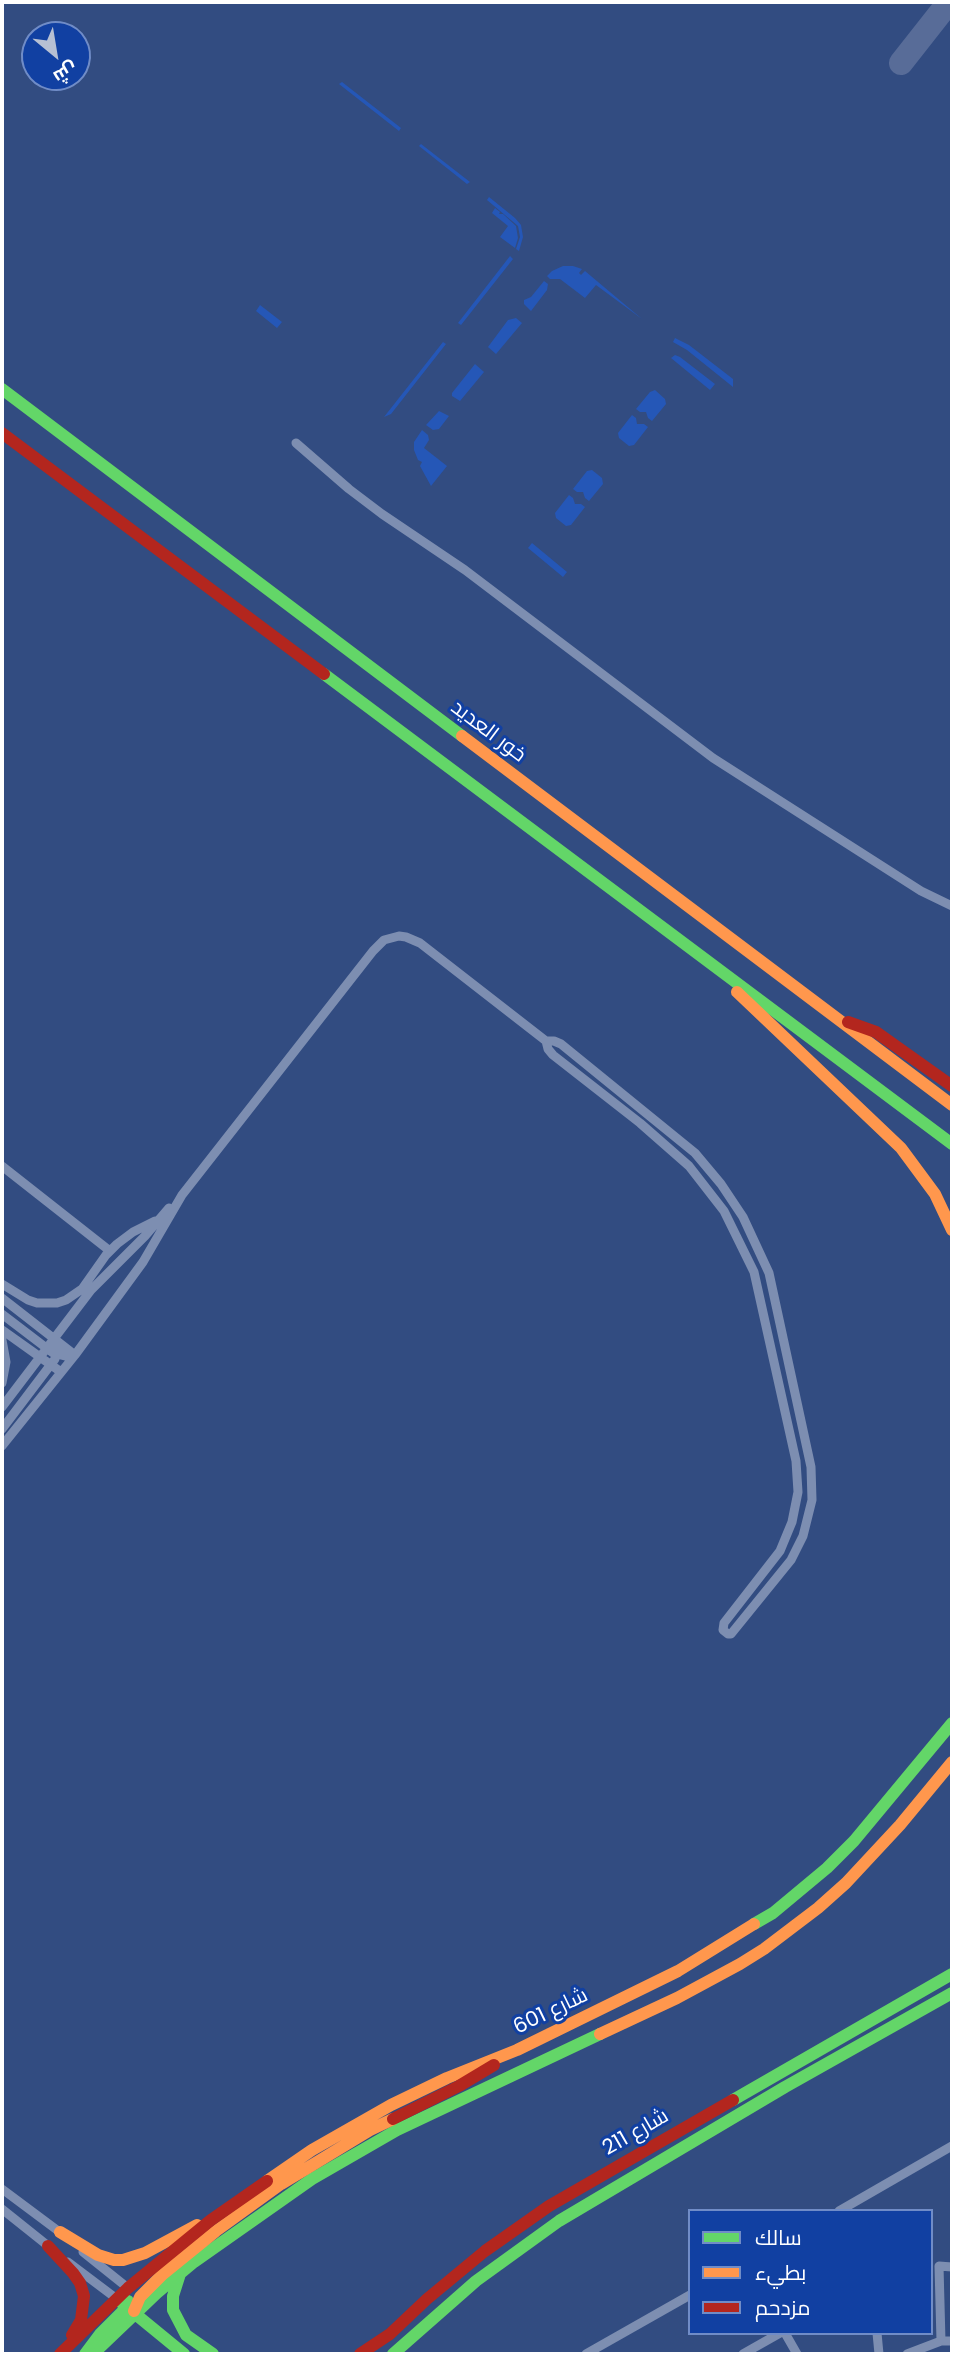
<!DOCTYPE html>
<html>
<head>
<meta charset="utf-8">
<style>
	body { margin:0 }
	#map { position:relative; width:954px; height:2356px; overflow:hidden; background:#324c81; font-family:Poppins,Cairo,sans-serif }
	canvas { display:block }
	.frame { position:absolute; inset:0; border:4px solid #fff; pointer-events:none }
	.legend { position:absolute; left:688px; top:2209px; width:245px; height:126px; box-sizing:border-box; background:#1140a2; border:2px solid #708cc7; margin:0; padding:9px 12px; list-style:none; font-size:21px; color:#fff }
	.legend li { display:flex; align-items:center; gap:14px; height:35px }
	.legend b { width:35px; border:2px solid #708cc7 }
	.north { position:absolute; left:21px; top:21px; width:70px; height:70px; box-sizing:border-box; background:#1140a2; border:2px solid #708cc7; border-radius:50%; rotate:150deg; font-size:19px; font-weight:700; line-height:28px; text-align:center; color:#fff }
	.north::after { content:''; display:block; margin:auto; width:24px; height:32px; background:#b7c0d3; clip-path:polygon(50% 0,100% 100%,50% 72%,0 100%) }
</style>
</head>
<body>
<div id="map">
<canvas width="954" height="2356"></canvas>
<div class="frame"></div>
<ul class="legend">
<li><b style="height:9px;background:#63d668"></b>سالك</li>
<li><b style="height:9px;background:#ff974d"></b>بطيء</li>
<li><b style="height:9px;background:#b3261e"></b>مزدحم</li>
</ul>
<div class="north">ش</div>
</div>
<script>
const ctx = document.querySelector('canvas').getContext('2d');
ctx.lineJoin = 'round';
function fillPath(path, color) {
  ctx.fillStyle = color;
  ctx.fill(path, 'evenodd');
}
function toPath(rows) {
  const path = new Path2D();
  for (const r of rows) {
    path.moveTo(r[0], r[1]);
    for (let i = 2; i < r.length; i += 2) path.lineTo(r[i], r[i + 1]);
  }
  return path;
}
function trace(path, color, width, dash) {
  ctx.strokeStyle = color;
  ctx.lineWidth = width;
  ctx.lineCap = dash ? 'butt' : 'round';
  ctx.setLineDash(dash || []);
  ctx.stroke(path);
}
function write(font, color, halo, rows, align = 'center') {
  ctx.font = font + ' Poppins,Cairo,sans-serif';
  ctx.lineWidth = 6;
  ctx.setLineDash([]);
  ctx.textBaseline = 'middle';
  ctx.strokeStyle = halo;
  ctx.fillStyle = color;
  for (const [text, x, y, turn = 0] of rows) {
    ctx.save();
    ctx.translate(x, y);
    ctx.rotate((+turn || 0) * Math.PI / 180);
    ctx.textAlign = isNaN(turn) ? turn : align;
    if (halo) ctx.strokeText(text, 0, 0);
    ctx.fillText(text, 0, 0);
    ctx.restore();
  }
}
const green = toPath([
	[342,82,401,128,399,131,339,84],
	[421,144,470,182,467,184,419,146],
	[489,197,515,218,521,225,523,237,519,251,516,249,520,237,518,226,487,200],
	[495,208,500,212,499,214,503,214,516,226,518,238,515,248,500,237,508,226,492,213],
	[510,256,513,259,461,325,458,323],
	[563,266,573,266,582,269,579,273,581,275,585,271,642,319,596,285,585,298,560,279,550,279,547,276,552,271],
	[544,281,548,284,547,290,531,311,524,304,524,300,531,297],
	[260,305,282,322,277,328,256,311],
	[516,318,522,323,496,354,488,347,508,320],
	[675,338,689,345,733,379,733,387,687,350,673,342],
	[443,342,446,344,391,414,384,417],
	[675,355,680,357,715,384,710,390,671,358],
	[475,364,484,372,460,401,452,396,452,393],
	[655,390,665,399,666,404,652,421,648,418,646,412,640,412,636,409,650,392],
	[439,411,449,416,439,429,433,430,426,425],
	[632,415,636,418,637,424,644,424,648,427,634,445,629,446,619,438,618,433],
	[422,430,428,435,429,440,424,448,447,466,431,486,420,466,422,462,418,460,414,450,414,442],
	[592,470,602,478,603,484,589,501,585,498,583,492,577,492,573,489,587,471],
	[569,495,573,498,575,504,581,504,585,507,571,525,566,526,556,518,555,513],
	[532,543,567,572,563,577,528,548]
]);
const taxiway = toPath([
	[901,63,949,2]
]);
const street = toPath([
	[296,443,349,489,382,514,465,570,713,758,921,891,952,906],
	[546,1041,554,1041,561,1044,695,1153,721,1184,743,1217,769,1273,811,1467,812,1500,803,1536,791,1560,731,1634,728,1634,723,1630,724,1623,780,1551,792,1522,798,1492,796,1461,754,1272,724,1211,689,1166,640,1123,553,1055,548,1049,546,1041],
	[2,1166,110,1251],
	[2,1284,28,1300,37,1303,57,1303,66,1300,82,1289,106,1255,117,1244,133,1232,155,1221],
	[2,1298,75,1355],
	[2,1314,53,1353,66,1356,75,1355],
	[2,1330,61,1372],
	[2,1340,6,1362,2,1383],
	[2,1407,91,1290,145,1236,169,1208],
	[2,1429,55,1359,57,1351,54,1340],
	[2,1446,75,1355,143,1262,182,1195,373,951,384,940,399,936,406,937,420,943,546,1041],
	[2,2189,65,2236],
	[2,2209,52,2249],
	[839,2211,952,2146],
	[83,2252,128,2288],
	[68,2262,117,2299],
	[785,2333,797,2354],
	[877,2333,879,2354],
	[941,2341,939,2266,952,2267],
	[586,2354,690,2295],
	[743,2354,780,2333],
	[907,2354,941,2341,952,2341]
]);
const fast = toPath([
	[2,389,462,736],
	[324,674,952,1144],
	[754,1924,773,1913,827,1868,854,1841,952,1723],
	[733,2100,952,1974],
	[180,2274,173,2296,173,2310,186,2335,213,2354],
	[117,2299,184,2354],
	[85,2354,100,2334,126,2308,128,2301],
	[93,2354,157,2293,194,2262,312,2179,397,2130,600,2034],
	[393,2354,476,2281,559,2221,785,2087,952,1993]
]);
const slow = toPath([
	[462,736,952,1105],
	[737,992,901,1148,935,1194,952,1230],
	[600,2034,677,1998,740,1964,764,1949,818,1908,846,1883,900,1825,952,1762],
	[267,2181,312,2150,391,2105,447,2078,517,2050,678,1971,754,1924],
	[60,2232,98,2255,114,2260,123,2260,145,2253,197,2225],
	[134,2311,140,2297,163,2274,216,2231,281,2184,370,2130,393,2119]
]);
const jam = toPath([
	[2,433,324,674],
	[848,1022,876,1032,952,1086],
	[393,2119,459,2086,494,2065],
	[48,2246,73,2273,80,2283,84,2296,81,2320,72,2335],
	[60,2354,128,2288,211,2220,267,2181],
	[360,2354,390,2334,427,2299,485,2251,549,2206,733,2100]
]);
const streetNames = [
	["خور العديد",488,732,37],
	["شارع 601",551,2012,-26],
	["شارع 211",636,2133,-30]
];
fillPath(green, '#2557b7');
trace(taxiway, '#586c98', 24);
trace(street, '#7d8eb1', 9);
trace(fast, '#63d668', 12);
trace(slow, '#ff974d', 12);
trace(jam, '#b3261e', 12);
write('21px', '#fff', '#1140a2', streetNames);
</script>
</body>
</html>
